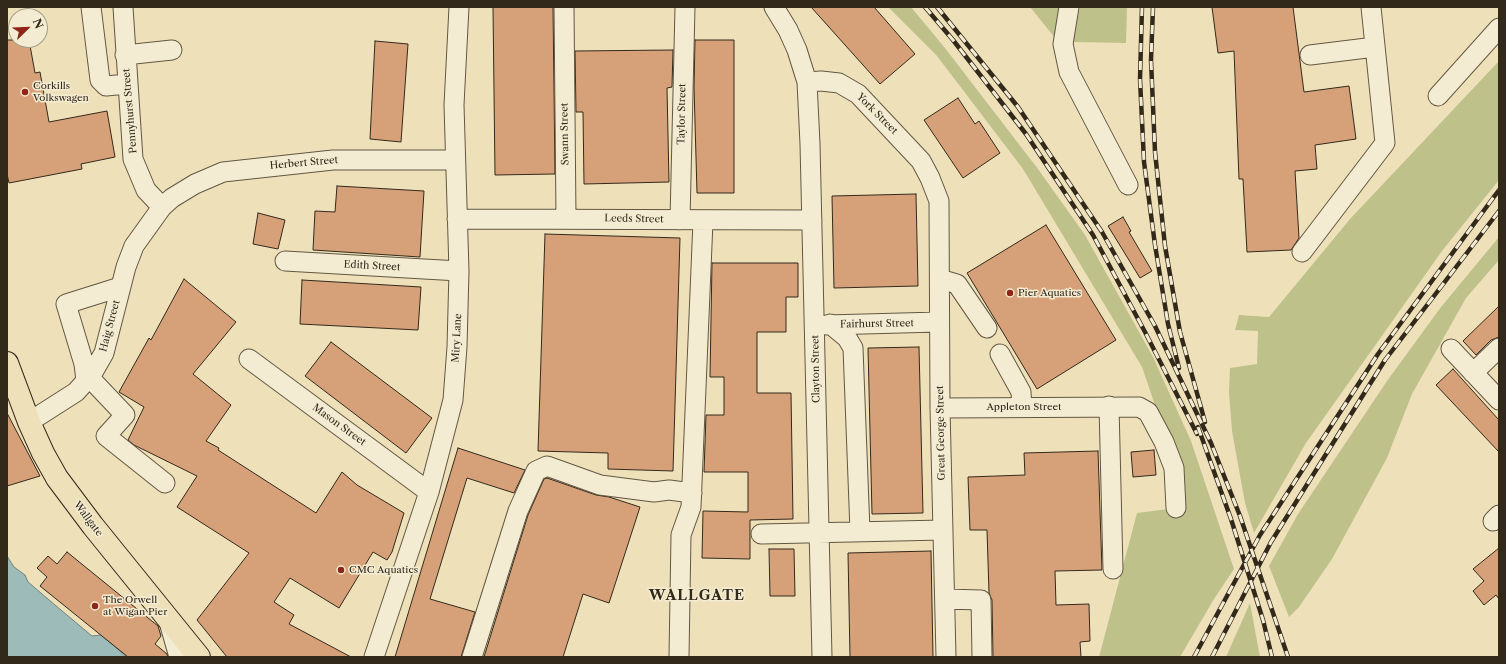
<!DOCTYPE html>
<html>
<head>
<meta charset="utf-8">
<style>
	body { margin:0 }
	#map { position:relative; width:1506px; height:664px; overflow:hidden; background:#eee1ba; font-family:"Libre Caslon Text",serif }
	canvas { display:block }
	.frame { position:absolute; inset:0; border:8px solid #33291b; pointer-events:none }
	.north { position:absolute; left:8px; top:8px; width:40px; height:40px; box-sizing:border-box; background:#f4ecd2; border:1px solid #a79e89; border-radius:50%; rotate:67deg; font-size:11px; font-weight:700; line-height:16px; text-align:center; color:#33291b }
	.north::after { content:''; display:block; margin:auto; width:14px; height:18px; background:#8f2418; clip-path:polygon(50% 0,100% 100%,50% 72%,0 100%) }
</style>
</head>
<body>
<div id="map">
<canvas width="1506" height="664"></canvas>
<div class="frame"></div>
<div class="north">N</div>
</div>
<script>
const ctx = document.querySelector('canvas').getContext('2d');
ctx.lineJoin = 'round';
function fillPath(path, color) {
  ctx.fillStyle = color;
  ctx.fill(path, 'evenodd');
}
function toPath(rows) {
  const path = new Path2D();
  for (const r of rows) {
    path.moveTo(r[0], r[1]);
    for (let i = 2; i < r.length; i += 2) path.lineTo(r[i], r[i + 1]);
  }
  return path;
}
function trace(path, color, width, dash) {
  ctx.strokeStyle = color;
  ctx.lineWidth = width;
  ctx.lineCap = dash ? 'butt' : 'round';
  ctx.setLineDash(dash || []);
  ctx.stroke(path);
}
function write(font, color, halo, rows, align = 'center') {
  ctx.font = font + ' "Libre Caslon Text",serif';
  ctx.lineWidth = 3;
  ctx.setLineDash([]);
  ctx.textBaseline = 'middle';
  ctx.strokeStyle = halo;
  ctx.fillStyle = color;
  for (const [text, x, y, turn = 0] of rows) {
    ctx.save();
    ctx.translate(x, y);
    ctx.rotate((+turn || 0) * Math.PI / 180);
    ctx.textAlign = isNaN(turn) ? turn : align;
    if (halo) ctx.strokeText(text, 0, 0);
    ctx.fillText(text, 0, 0);
    ctx.restore();
  }
}
const green = toPath([
	[888,7,911,7,945,48,1038,169,1085,235,1153,357,1191,441,1234,569,1214,599,1180,657,1099,657,1137,513,1176,508,1177,470,1142,367,1023,169,937,56],
	[1030,7,1062,7,1055,38],
	[1080,7,1127,7,1126,43,1073,42],
	[1499,61,1499,180,1442,251,1306,443,1254,533,1245,503,1232,431,1229,393,1230,368,1257,364,1258,331,1235,330,1239,315,1269,317,1350,219],
	[1499,237,1499,260,1466,298,1412,394,1387,458,1332,559,1299,607,1289,617,1269,566,1298,514,1387,381,1441,307],
	[1250,603,1260,657,1226,657]
]);
const water = toPath([
	[7,556,14,567,25,575,28,582,55,605,92,636,101,635,127,657,7,657,7,556]
]);
const building = toPath([
	[493,7,553,7,555,174,495,175,493,7],
	[811,7,874,7,915,54,880,84,811,7],
	[1212,7,1293,7,1304,92,1349,86,1356,139,1315,145,1317,169,1295,171,1299,238,1291,250,1247,252,1243,179,1239,179,1234,51,1218,53,1212,7],
	[7,40,29,40,35,73,40,72,49,122,107,111,115,157,81,164,82,169,9,183,7,174,7,40],
	[695,40,734,40,734,193,697,193,694,87,695,40],
	[375,41,408,44,401,142,370,139,375,41],
	[673,50,672,87,667,88,669,182,584,184,583,112,576,112,575,51,673,50],
	[958,98,975,124,979,121,1000,153,963,178,924,120,958,98],
	[337,186,424,191,420,257,313,250,315,211,335,212,337,186],
	[916,194,918,286,834,288,832,196,916,194],
	[258,213,285,220,278,249,253,244,258,213],
	[1123,217,1131,231,1129,232,1152,271,1140,278,1108,226,1123,217],
	[1046,225,1116,340,1037,389,967,273,1046,225],
	[545,234,680,238,673,471,608,469,608,453,538,451,545,234],
	[712,263,798,263,798,297,786,297,786,332,757,332,757,393,791,393,793,519,750,520,750,559,702,558,703,511,748,512,748,472,704,472,706,415,724,415,724,377,710,377,712,263],
	[184,279,236,322,193,374,231,405,206,441,219,448,218,450,316,513,342,472,357,485,404,513,392,552,387,560,373,552,339,608,290,578,274,602,294,615,289,624,351,657,227,657,197,620,249,553,177,507,197,476,134,445,128,440,144,407,119,392,149,338,151,340,184,279],
	[302,280,421,287,418,330,300,324,302,280],
	[1499,306,1499,337,1491,340,1476,355,1463,341,1499,306],
	[331,342,432,418,406,453,305,376,331,342],
	[919,347,923,513,872,514,868,348,919,347],
	[1453,369,1499,420,1499,452,1436,385,1453,369],
	[7,413,40,476,7,486,7,413],
	[458,448,525,470,514,493,467,478,430,599,475,612,461,657,395,657,458,448],
	[1154,450,1156,475,1133,477,1131,452,1154,450],
	[1098,451,1102,570,1055,571,1056,605,1089,604,1090,641,1080,642,1081,657,993,657,992,600,989,593,987,530,970,530,968,477,1025,475,1024,453,1098,451],
	[547,478,596,495,609,497,640,507,609,603,583,594,563,657,484,657,528,515,544,479,547,478],
	[1499,548,1499,599,1496,595,1484,605,1473,591,1484,581,1473,569,1499,548],
	[769,549,794,549,795,596,770,596,769,549],
	[931,551,933,657,850,657,848,553,931,551],
	[67,552,158,626,161,636,155,644,167,654,168,657,128,657,40,586,47,577,37,568,48,556,57,564,67,552]
]);
const minor = toPath([
	[91,7,100,80,106,86,127,84],
	[123,7,133,159,146,190,162,207],
	[564,7,566,218],
	[774,7,788,30,797,50,807,82,821,81,839,83,858,94,921,161,930,178,939,201,940,408,946,657],
	[1069,7,1063,44,1069,72,1128,185],
	[125,55,172,50],
	[1310,55,1375,47],
	[807,82,810,144,822,657],
	[1438,96,1499,28],
	[457,219,812,220],
	[680,220,685,7],
	[1302,252,1385,143,1371,7],
	[285,261,459,271],
	[940,279,957,284,987,328],
	[830,324,847,338,853,348,860,531],
	[826,325,939,322],
	[1451,349,1499,400],
	[1000,354,1021,392,1022,407],
	[249,359,429,492],
	[1473,373,1499,348],
	[89,377,125,415,106,436,165,483],
	[86,381,84,364,66,304,120,287],
	[1109,406,1113,569],
	[940,408,1139,407,1148,412,1164,442,1174,468,1176,508],
	[29,422,76,392,92,374,104,353,126,267,134,246,162,207,172,198,195,184,223,172,333,160,455,160],
	[1493,521,1499,515],
	[761,534,943,530],
	[945,599,981,600,982,657],
	[169,622,179,657],
	[374,657,429,492,453,400,457,347,459,271,454,105,459,7],
	[472,657,518,511,536,471,547,466,600,485,654,492,669,490,692,493],
	[679,657,681,535,691,507,703,221]
]);
const highway = toPath([
	[7,363,29,422,43,453,57,478,93,526,199,657]
]);
const rail = toPath([
	[925,7,953,40,1026,134,1093,235,1145,332,1197,434],
	[937,7,1018,107,1102,232,1155,326,1211,443,1240,516,1288,657],
	[1142,7,1140,79,1144,162,1155,245,1168,324,1179,368],
	[1153,7,1151,60,1155,152,1165,246,1180,332,1205,422],
	[1198,427,1231,519,1263,620,1272,657],
	[1194,657,1260,535,1378,354,1499,190],
	[1212,657,1271,542,1385,360,1499,211]
]);
const markers = [
	[25,92,4,"#8f2418"],
	[1010,293,4,"#8f2418"],
	[341,570,4,"#8f2418"],
	[95,606,4,"#8f2418"]
];
const poiNames = [
	["Corkills",33,86],
	["Volkswagen",33,98],
	["Pier Aquatics",1018,293],
	["CMC Aquatics",349,570],
	["The Orwell",103,600],
	["at Wigan Pier",103,612]
];
const streetNames = [
	["Pennyhurst Street",130,111,-95],
	["Taylor Street",682,114,-89],
	["York Street",877,114,45],
	["Swann Street",565,134,-91],
	["Herbert Street",304,163,-5],
	["Leeds Street",634,219,1],
	["Edith Street",372,266,3],
	["Fairhurst Street",877,324,-1],
	["Haig Street",110,326,-75],
	["Miry Lane",457,338,-87],
	["Clayton Street",816,369,-91],
	["Appleton Street",1024,407],
	["Mason Street",339,425,36],
	["Great George Street",941,433,-91],
	["Wallgate",88,519,53]
];
const districtNames = [
	["WALLGATE",697,596]
];
fillPath(green, '#bfc18b');
fillPath(water, '#9cbbb9');
trace(water, '#72817a', 1);
fillPath(building, '#d6a179');
trace(building, '#33291b', 1);
trace(minor, '#625743', 21);
trace(highway, '#33291b', 24);
trace(minor, '#f4ecd2', 19);
trace(highway, '#eee1ba', 22);
trace(rail, '#33291b', 4.5);
trace(rail, '#f4ecd2', 3, [9]);
for (const [x, y, r, color] of markers) {
  const dot = new Path2D();
  dot.arc(x, y, r, 0, 2 * Math.PI);
  ctx.fillStyle = color;
  ctx.fill(dot);
  trace(dot, '#f4ecd2', 1.5);
}
write('10px', '#33291b', '#f4ecd2', poiNames, 'left');
write('10px', '#33291b', '#f4ecd2', streetNames);
ctx.letterSpacing = '1px';
write('bold 14px', '#33291b', '#f4ecd2', districtNames);
ctx.letterSpacing = '0px';
</script>
</body>
</html>
